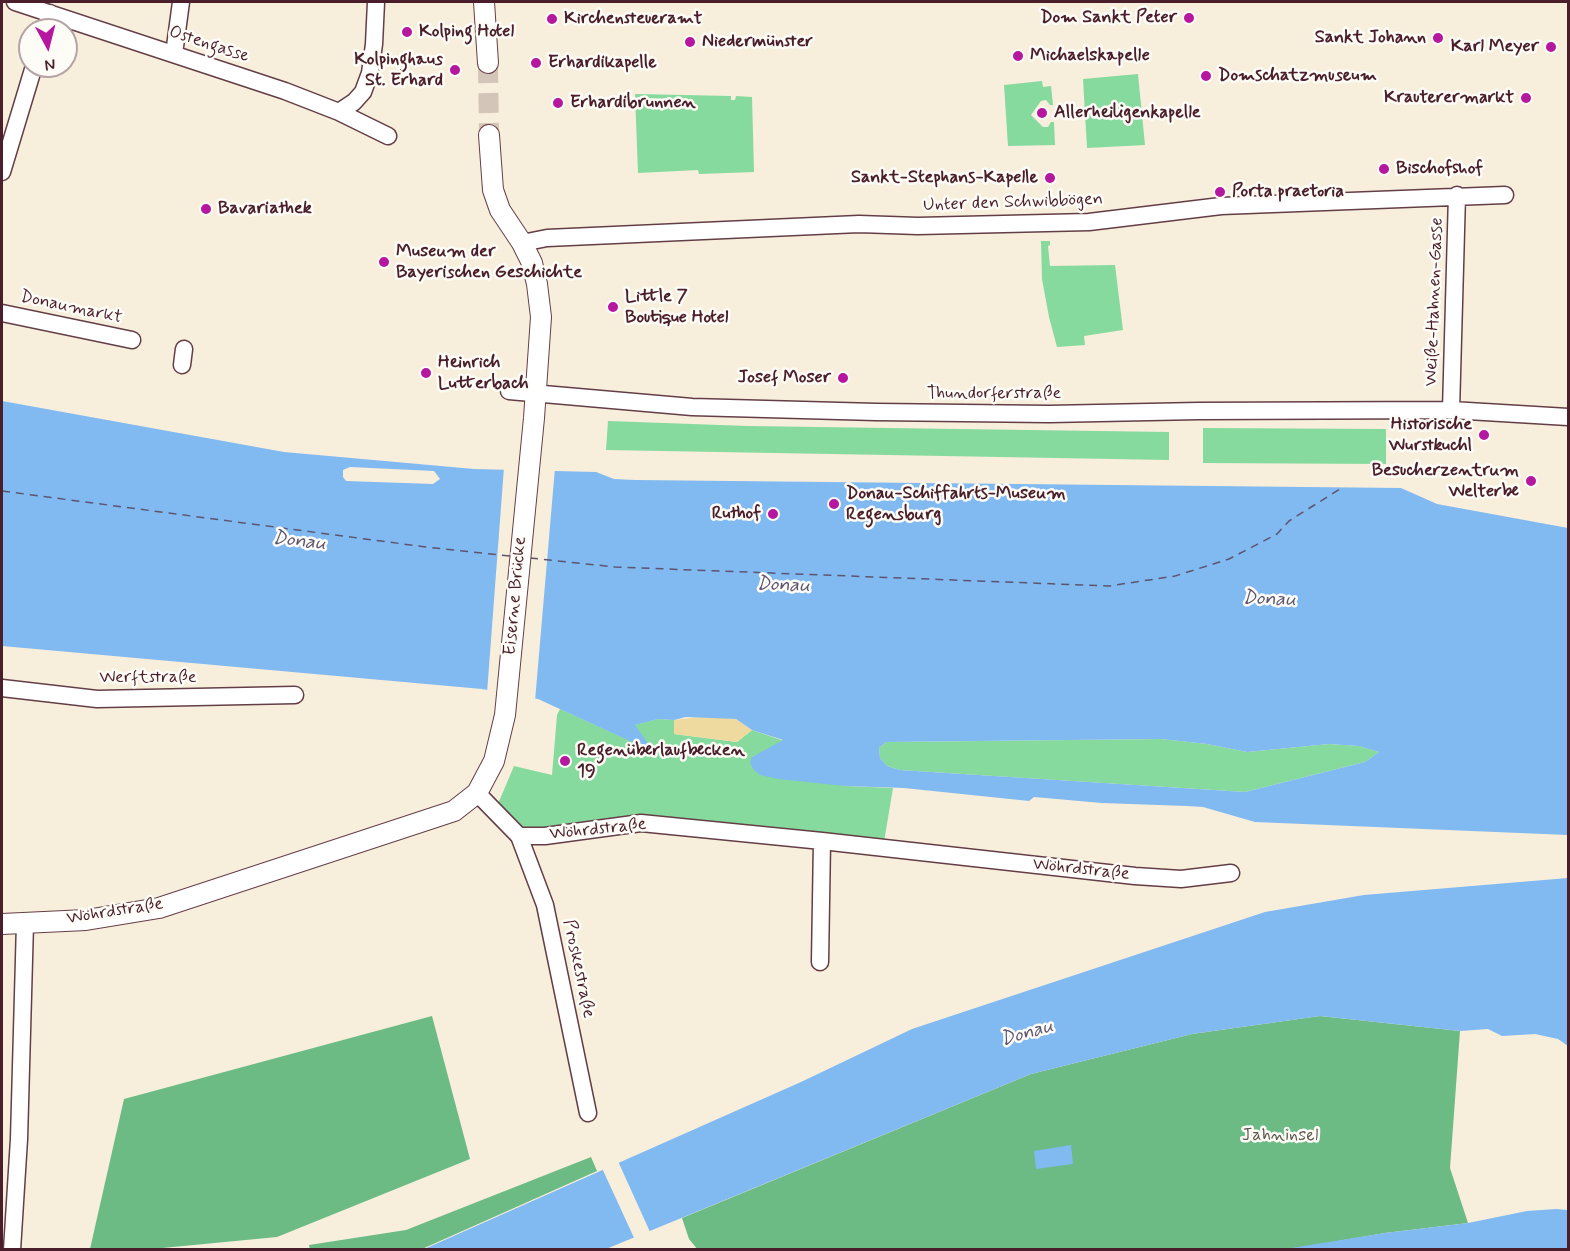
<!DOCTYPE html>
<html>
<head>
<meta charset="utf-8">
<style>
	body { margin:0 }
	#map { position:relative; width:1570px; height:1251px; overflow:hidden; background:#f7eedc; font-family:Mynerve,sans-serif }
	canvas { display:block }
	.frame { position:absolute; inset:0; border:3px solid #4a1f2b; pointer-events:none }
	.north { position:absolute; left:18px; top:18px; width:60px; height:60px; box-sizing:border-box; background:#fdfcf7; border:2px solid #b5a4a5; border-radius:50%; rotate:173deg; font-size:16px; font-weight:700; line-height:24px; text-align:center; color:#4a1f2b }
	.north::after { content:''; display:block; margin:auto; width:21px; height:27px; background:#b5179e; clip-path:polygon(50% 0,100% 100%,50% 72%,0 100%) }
</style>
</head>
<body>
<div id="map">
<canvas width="1570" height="1251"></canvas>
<div class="frame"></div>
<div class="north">N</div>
</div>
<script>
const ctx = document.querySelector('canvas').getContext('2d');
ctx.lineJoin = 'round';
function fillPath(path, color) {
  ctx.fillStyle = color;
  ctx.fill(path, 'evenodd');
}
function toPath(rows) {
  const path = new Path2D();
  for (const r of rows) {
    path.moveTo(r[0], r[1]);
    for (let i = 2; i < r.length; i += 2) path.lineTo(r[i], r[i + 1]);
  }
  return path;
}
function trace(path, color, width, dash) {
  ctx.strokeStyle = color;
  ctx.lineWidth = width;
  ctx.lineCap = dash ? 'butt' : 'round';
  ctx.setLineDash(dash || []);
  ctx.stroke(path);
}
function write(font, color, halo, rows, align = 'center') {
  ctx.font = font + ' Mynerve,sans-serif';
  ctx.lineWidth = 5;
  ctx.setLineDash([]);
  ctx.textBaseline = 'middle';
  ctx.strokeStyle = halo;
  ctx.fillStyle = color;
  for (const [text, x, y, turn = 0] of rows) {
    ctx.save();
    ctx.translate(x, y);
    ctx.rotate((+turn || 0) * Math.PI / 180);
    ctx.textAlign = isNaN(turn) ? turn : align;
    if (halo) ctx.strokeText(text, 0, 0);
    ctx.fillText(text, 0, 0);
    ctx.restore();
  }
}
const green = toPath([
	[1138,74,1145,145,1087,148,1083,79],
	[1042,81,1043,87,1051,86,1053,105,1050,105,1046,100,1041,101,1031,115,1043,127,1048,127,1051,122,1054,122,1055,145,1008,146,1004,85],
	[635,94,731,96,731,100,735,100,736,96,752,97,754,172,699,174,698,170,638,173],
	[1041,241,1050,241,1050,245,1048,246,1050,266,1115,265,1123,330,1084,336,1085,345,1057,347,1049,317,1042,279],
	[608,421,748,426,1169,432,1169,460,606,450],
	[1203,428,1386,429,1386,464,1203,463],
	[560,709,653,751,634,725,658,719,674,720,674,734,737,742,752,730,784,741,752,757,845,786,893,788,883,848,641,823,519,836,495,811,514,766,552,775,557,715],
	[1161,739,1207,744,1247,752,1329,744,1359,746,1379,752,1365,762,1245,792,900,770,887,766,880,758,879,748,886,742]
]);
const forest = toPath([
	[432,1016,470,1159,277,1237,152,1249,90,1249,124,1099],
	[1320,1016,1460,1031,1450,1168,1468,1223,1385,1233,1285,1250,698,1250,689,1239,682,1218,1031,1074,1192,1034],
	[591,1157,597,1171,422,1249,310,1250,309,1245,406,1230]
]);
const sand = toPath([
	[707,716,736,719,752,730,737,742,674,734,674,720]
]);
const water = toPath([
	[2,401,284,452,474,469,596,472,614,479,635,480,1401,488,1437,504,1568,528,1568,835,1255,822,1203,807,1187,806,1102,803,1034,797,1029,801,904,788,845,786,778,779,760,775,753,769,750,762,752,757,783,740,752,730,736,719,686,717,674,720,658,719,635,725,654,752,538,699,482,689,2,646],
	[1161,739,1207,744,1247,752,1329,744,1359,746,1379,752,1365,762,1245,792,900,770,887,766,880,758,879,748,886,742],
	[1568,878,1568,1046,1558,1039,1535,1034,1502,1036,1488,1029,1460,1031,1320,1016,1192,1034,1031,1074,606,1249,422,1250,801,1082,912,1029,1265,912,1364,895],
	[1071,1145,1073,1164,1036,1169,1034,1151],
	[1556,1209,1568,1210,1568,1249,1285,1249,1385,1233,1468,1223,1527,1211]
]);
const pier = toPath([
	[350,467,434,471,440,479,433,484,346,481,343,477,343,470],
	[504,467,555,468,535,701,487,693],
	[617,1159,651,1234,635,1240,601,1166]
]);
const ferry = toPath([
	[2,491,426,547,510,556],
	[530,558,615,567,1109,586,1175,576,1229,559,1277,534,1289,521,1343,487]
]);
const tertiaryTunnel = toPath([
	[488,63,489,135]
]);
const minor = toPath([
	[15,2,285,91,339,112,388,136],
	[45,30,50,13],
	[174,54,181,2],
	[339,112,354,102,363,92,370,73,374,44,376,2],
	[2,172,34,66],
	[522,243,547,238,859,224,918,226,1089,222,1221,206,1505,195],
	[2,313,132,340],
	[182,365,184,349],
	[509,391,692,407,876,412,1049,414,1199,411,1451,410,1568,417],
	[1451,410,1457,195],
	[2,688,97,699,295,695],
	[477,793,519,836,545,836,641,823,822,841,1135,876,1181,879,1231,873],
	[519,836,545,905,588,1113],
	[820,962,822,841],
	[12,1250,19,1139,25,923]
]);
const tertiary = toPath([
	[484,2,488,63],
	[2,924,86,920,159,908,454,811,477,793,494,761,505,715,534,418,541,317,537,284,532,263,522,243,500,210,493,190,489,135]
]);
const markers = [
	[1189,18,6,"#b5179e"],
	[552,19,6,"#b5179e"],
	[407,32,6,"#b5179e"],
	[1438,38,6,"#b5179e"],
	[690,42,6,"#b5179e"],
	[1551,47,6,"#b5179e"],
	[1018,56,6,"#b5179e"],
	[536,63,6,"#b5179e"],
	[455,70,6,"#b5179e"],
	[1206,76,6,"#b5179e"],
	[1526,98,6,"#b5179e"],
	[558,103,6,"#b5179e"],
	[1042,113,6,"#b5179e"],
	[1384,169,6,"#b5179e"],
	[1050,178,6,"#b5179e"],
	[1220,192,6,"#b5179e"],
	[206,209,6,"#b5179e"],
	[384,262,6,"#b5179e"],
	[613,307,6,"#b5179e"],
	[426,373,6,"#b5179e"],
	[843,378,6,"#b5179e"],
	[1484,435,6,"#b5179e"],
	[1531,481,6,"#b5179e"],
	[834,504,6,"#b5179e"],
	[773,514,6,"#b5179e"],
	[565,761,6,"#b5179e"]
];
const poiNames = [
	["Dom Sankt Peter",1177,18,"right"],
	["Kirchensteueramt",564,19],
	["Kolping Hotel",419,32],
	["Sankt Johann",1426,38,"right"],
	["Niedermünster",702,42],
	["Karl Meyer",1539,47,"right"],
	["Michaelskapelle",1030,56],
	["Kolpinghaus",443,60,"right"],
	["St. Erhard",443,81,"right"],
	["Erhardikapelle",548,63],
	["Domschatzmuseum",1218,76],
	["Krauterermarkt",1514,98,"right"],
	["Erhardibrunnen",570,103],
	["Allerheiligenkapelle",1054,113],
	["Bischofshof",1396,169],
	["Sankt-Stephans-Kapelle",1038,178,"right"],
	["Porta praetoria",1232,192],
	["Bavariathek",218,209],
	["Museum der",396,252],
	["Bayerischen Geschichte",396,273],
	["Little 7",625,297],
	["Boutique Hotel",625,318],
	["Heinrich",438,363],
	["Lutterbach",438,384],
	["Josef Moser",831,378,"right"],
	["Historische",1472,425,"right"],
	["Wurstkuchl",1472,446,"right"],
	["Besucherzentrum",1519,471,"right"],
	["Welterbe",1519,492,"right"],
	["Donau-Schiffahrts-Museum",846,494],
	["Regensburg",846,515],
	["Ruthof",761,514,"right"],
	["Regenüberlaufbecken",577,751],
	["19",577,772]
];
const streetNames = [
	["Ostengasse",209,45,18],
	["Unter den Schwibbögen",1013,203,-2],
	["Weiße-Hahnen-Gasse",1435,302,-88],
	["Donaumarkt",71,308,12],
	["Thundorferstraße",994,394],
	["Eiserne Brücke",516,596,-85],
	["Werftstraße",148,678],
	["Wöhrdstraße",598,830,-6],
	["Wöhrdstraße",1081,870,6],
	["Wöhrdstraße",115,912,-9],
	["Proskestraße",578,969,78]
];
const parkNames = [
	["Jahninsel",1280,1136]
];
const waterNames = [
	["Donau",299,542,7],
	["Donau",783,586,2],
	["Donau",1269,600,2],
	["Donau",1027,1034,-16]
];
fillPath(green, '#86da9d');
fillPath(forest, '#6cba84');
fillPath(sand, '#eeda9e');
fillPath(water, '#81b9f1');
fillPath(pier, '#f7eedc');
trace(ferry, '#5d5570', 1.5, [8, 6]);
trace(tertiaryTunnel, '#d4c5b9', 20, [20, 10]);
trace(minor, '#643e46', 19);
trace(tertiary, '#643e46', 22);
trace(minor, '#fff', 16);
trace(tertiary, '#fff', 20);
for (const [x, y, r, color] of markers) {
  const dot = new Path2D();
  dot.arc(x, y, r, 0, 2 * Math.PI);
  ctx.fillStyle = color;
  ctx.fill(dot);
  trace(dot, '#fdfcf7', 2);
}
write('bold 18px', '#4a1f2b', '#fdfcf7', poiNames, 'left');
write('18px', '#4a1f2b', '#fdfcf7', streetNames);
write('18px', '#5c574d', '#fdfcf7', parkNames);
write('italic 20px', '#5d5570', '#fdfcf7', waterNames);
</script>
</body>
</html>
